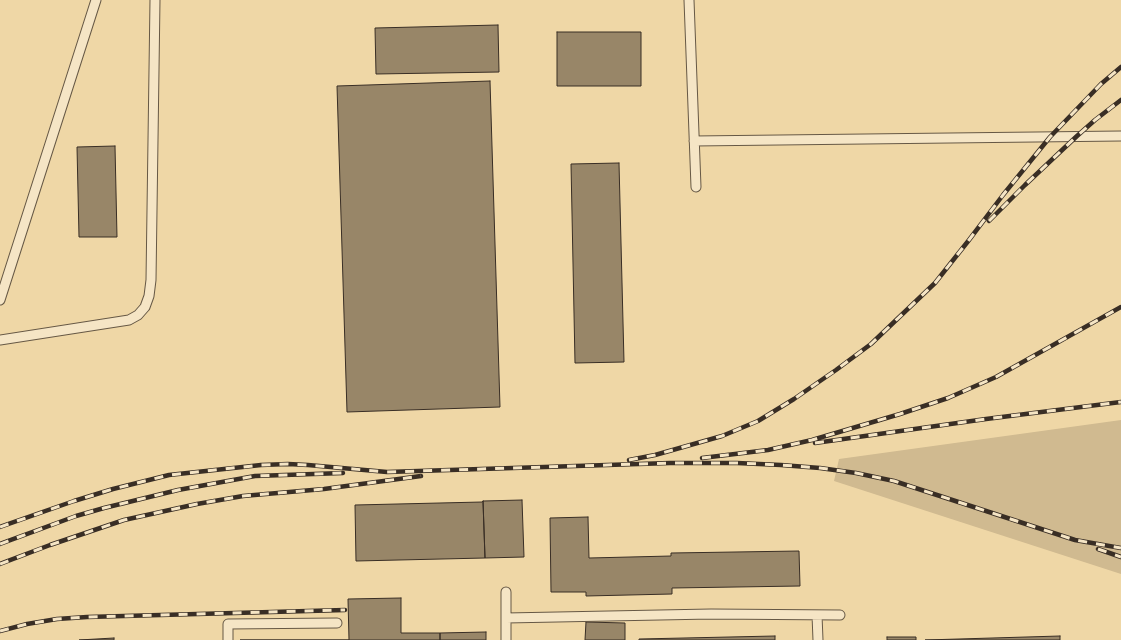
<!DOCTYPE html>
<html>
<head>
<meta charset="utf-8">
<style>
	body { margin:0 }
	canvas { display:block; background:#efd7a6 }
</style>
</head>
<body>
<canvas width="1121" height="640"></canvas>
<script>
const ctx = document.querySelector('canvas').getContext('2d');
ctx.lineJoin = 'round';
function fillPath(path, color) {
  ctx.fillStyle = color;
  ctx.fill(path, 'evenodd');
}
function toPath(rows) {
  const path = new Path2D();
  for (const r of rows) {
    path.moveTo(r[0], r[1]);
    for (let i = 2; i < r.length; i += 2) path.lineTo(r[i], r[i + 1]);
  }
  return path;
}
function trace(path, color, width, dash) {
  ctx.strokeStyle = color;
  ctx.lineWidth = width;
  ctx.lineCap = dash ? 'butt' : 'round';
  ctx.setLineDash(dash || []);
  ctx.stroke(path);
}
const green = toPath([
	[1121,420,1121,574,834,481,839,459]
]);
const building = toPath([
	[498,25,499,72,376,74,375,28,498,25],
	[557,32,641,32,641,86,557,86,557,32],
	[490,81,500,407,347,412,337,86,490,81],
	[115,146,117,237,79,237,77,147,115,146],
	[619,163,624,362,575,363,571,164,619,163],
	[522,500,524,557,485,558,483,501,522,500],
	[483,501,485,558,356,561,355,505,482,502,483,501],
	[588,517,589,558,671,556,671,553,799,551,800,586,672,588,672,594,586,596,586,592,551,592,550,518,588,517],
	[401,598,401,633,440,633,440,640,240,640,349,640,348,599,401,598],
	[586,622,625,623,625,640,585,640,586,622],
	[486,632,486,640,440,640,440,633,486,632],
	[775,636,775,640,639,640,639,639,775,636],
	[1060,636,1060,640,925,640,1060,636],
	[887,637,916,637,916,640,887,640,887,637],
	[114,638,114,640,79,640,114,638]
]);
const lane = toPath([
	[689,0,696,187],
	[694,141,1121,136],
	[0,300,96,0],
	[0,340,129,320,138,315,145,307,149,296,151,280,155,0],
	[817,615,818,640],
	[506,618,711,614,840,615],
	[228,640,228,624,337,623],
	[506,640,506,592]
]);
const rail = toPath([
	[989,221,1025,185,1077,136,1095,120,1121,100],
	[815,443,986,419,1121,402],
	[702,458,768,450,812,440,900,414,948,398,996,377,1121,307],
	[629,460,655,455,722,436,758,421,794,399,836,370,871,344,935,283,969,240,1003,195,1050,137,1101,84,1121,67],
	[0,527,74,501,113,489,169,475,261,465,288,464,308,465,387,472,670,463,737,463,781,465,820,468,856,473,894,481,1075,540,1121,548],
	[0,544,76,516,104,508,178,490,255,476,343,473],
	[1098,549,1121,557],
	[0,564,50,545,124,520,197,504,243,496,324,489,421,476],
	[0,631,27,624,57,619,87,617,345,610]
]);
fillPath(green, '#d0ba90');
fillPath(building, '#988668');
trace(building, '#392e25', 1);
trace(lane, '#665845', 11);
trace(lane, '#f5e5c5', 9);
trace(rail, '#392e25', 4.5);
trace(rail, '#f5e5c5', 3, [9]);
</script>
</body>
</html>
